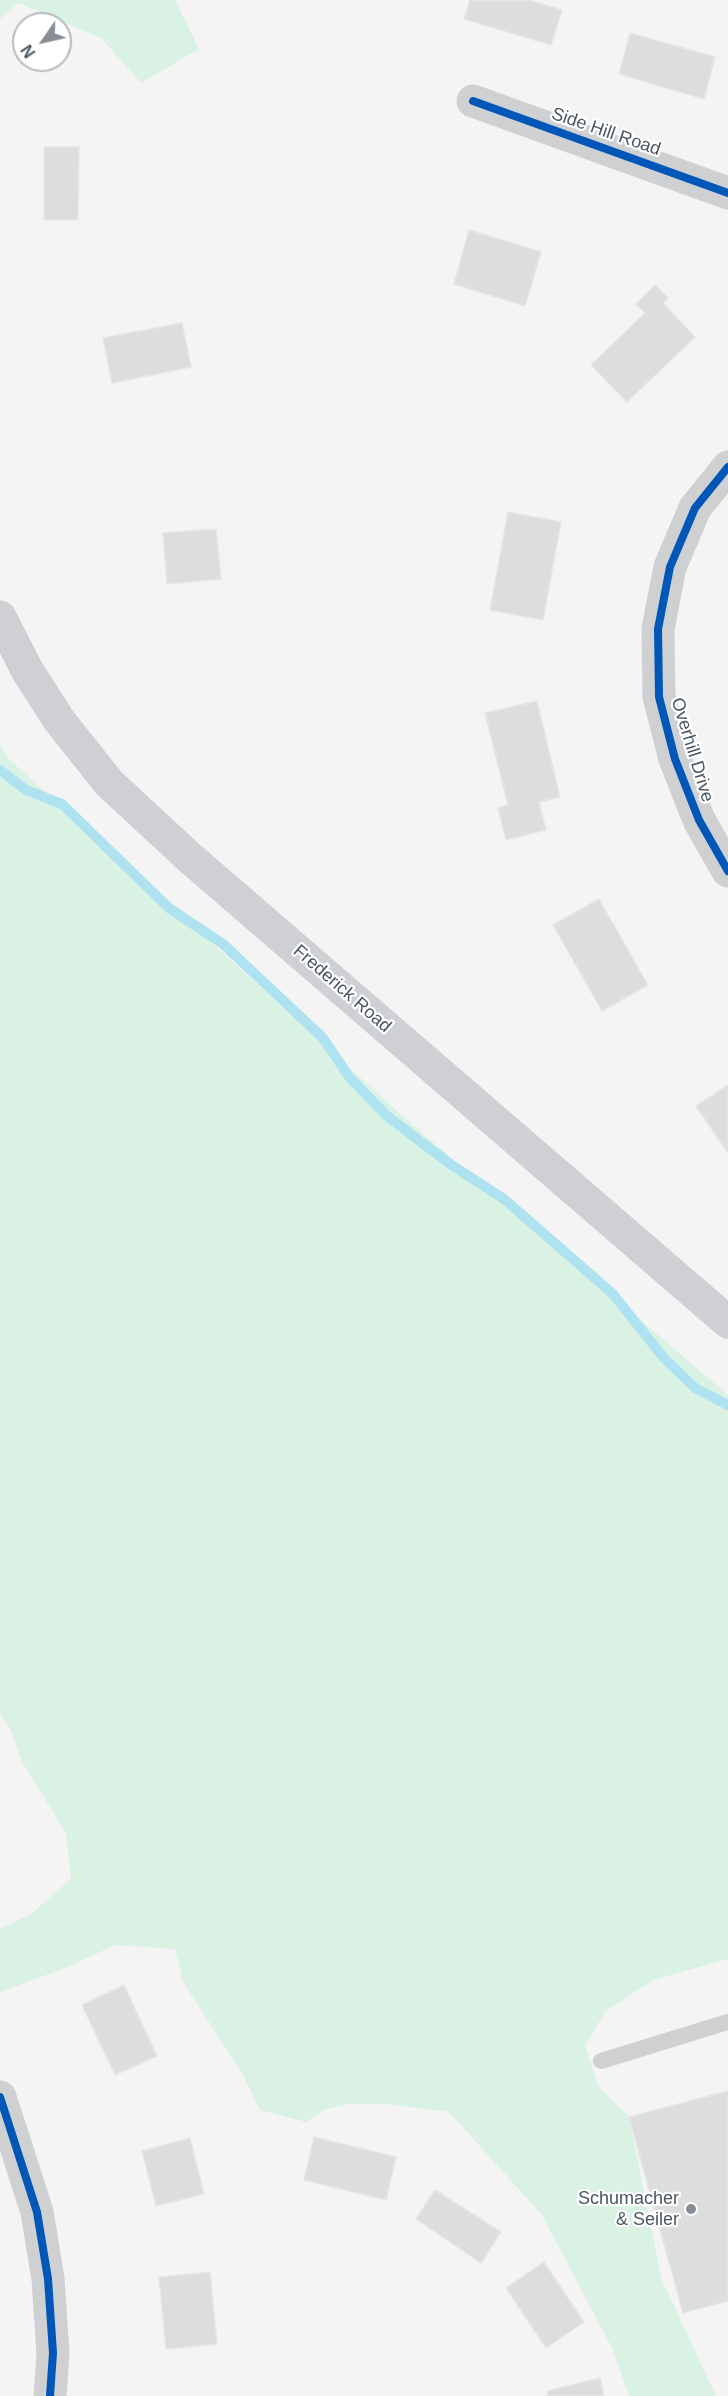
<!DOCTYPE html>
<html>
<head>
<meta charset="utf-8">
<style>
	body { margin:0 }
	#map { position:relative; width:728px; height:2396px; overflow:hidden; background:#f4f4f4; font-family:Helvetica,sans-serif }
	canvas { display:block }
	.north { position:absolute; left:12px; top:12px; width:60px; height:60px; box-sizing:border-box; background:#fff; border:2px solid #b7bbc0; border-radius:50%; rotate:236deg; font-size:16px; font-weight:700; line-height:24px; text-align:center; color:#4a5661 }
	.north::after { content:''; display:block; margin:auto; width:21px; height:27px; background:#868d94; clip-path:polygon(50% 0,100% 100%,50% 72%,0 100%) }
</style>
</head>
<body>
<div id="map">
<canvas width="728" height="2396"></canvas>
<div class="north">N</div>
</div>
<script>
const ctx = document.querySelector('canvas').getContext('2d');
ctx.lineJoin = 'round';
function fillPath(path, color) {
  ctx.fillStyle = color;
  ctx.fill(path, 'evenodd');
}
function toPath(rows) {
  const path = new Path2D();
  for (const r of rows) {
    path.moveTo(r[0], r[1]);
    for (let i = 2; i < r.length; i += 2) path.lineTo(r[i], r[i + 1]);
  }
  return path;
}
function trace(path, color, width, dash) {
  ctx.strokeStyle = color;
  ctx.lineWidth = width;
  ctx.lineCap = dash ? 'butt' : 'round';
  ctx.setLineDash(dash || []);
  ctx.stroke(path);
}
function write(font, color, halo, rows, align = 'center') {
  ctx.font = font + ' Helvetica,sans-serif';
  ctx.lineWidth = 4.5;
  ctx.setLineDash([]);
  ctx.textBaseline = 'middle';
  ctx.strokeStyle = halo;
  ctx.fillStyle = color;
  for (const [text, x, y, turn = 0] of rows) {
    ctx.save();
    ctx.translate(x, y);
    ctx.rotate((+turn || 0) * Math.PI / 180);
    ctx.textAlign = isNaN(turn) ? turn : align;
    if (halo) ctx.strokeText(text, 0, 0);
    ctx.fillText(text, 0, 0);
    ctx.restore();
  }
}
const green = toPath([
	[0,0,175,0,199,49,141,83,101,38,18,3,0,19],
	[0,746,10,760,407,1120,728,1395,728,1959,653,1980,606,2011,585,2045,598,2086,629,2117,661,2278,716,2396,629,2396,613,2350,542,2215,449,2112,386,2104,349,2104,324,2110,306,2122,260,2110,242,2073,183,1982,175,1949,115,1945,68,1967,0,1992,0,1929,31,1914,71,1879,66,1833,21,1760,12,1733,0,1713]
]);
const stream = toPath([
	[0,770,26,790,62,804,169,908,223,944,323,1038,350,1078,387,1116,450,1164,504,1199,613,1294,663,1357,695,1388,728,1405]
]);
const building = toPath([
	[470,0,529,0,562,10,551,45,464,19,470,0],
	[630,33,715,57,704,99,619,74,630,33],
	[44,147,79,147,78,220,44,220,44,147],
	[469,230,541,252,525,306,454,284,469,230],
	[655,285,668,298,663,303,695,337,627,402,591,365,645,313,636,304,655,285],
	[182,323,191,367,112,383,103,338,182,323],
	[508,512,561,522,543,620,490,610,508,512],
	[216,529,221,579,167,584,163,533,216,529],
	[537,701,560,797,539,802,546,830,506,840,498,808,508,805,485,713,537,701],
	[599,899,648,985,602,1011,553,925,599,899],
	[728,1085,728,1153,696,1106,728,1085],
	[124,1985,157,2056,115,2075,82,2005,124,1985],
	[728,2091,728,2301,683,2313,629,2117,728,2091],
	[314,2137,396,2157,386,2200,304,2180,314,2137],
	[190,2138,204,2194,156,2206,142,2151,190,2138],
	[435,2190,501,2232,481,2263,416,2219,435,2190],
	[544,2262,584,2322,546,2348,506,2288,544,2262],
	[210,2272,217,2344,166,2349,159,2277,210,2272],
	[600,2378,604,2396,548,2396,547,2391,600,2378]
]);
const lane = toPath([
	[601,2061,728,2022]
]);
const street = toPath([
	[473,101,728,193],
	[728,467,695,508,670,567,658,629,659,697,675,759,699,820,728,871],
	[0,2097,37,2212,48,2279,53,2353,50,2396]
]);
const secondary = toPath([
	[0,617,27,670,59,720,109,783,190,858,728,1322]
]);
const cycleway = toPath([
	[473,101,728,193],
	[728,467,695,508,670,567,658,629,659,697,675,759,699,820,728,871],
	[0,2097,37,2212,48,2279,53,2353,50,2396]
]);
const markers = [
	[691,2209,6,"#868d94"]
];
const streetNames = [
	["Side Hill Road",606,132,19],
	["Overhill Drive",692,750,73],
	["Frederick Road",342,989,41]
];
const poiNames = [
	["Schumacher",679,2199],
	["& Seiler",679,2220]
];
fillPath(green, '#d9f2e3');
trace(stream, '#aee2f0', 10);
fillPath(building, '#ddddde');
trace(building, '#e5e6e7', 1.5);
trace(lane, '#ced0d2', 16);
trace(street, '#ced0d2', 33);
trace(secondary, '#ced0d4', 33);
trace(cycleway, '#0057b8', 8);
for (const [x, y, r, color] of markers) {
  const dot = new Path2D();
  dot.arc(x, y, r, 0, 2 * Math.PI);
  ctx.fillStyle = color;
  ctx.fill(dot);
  trace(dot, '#fff', 2);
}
write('18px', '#4a5661', '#fff', streetNames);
write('18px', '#4a5661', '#fff', poiNames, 'right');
</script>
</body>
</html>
